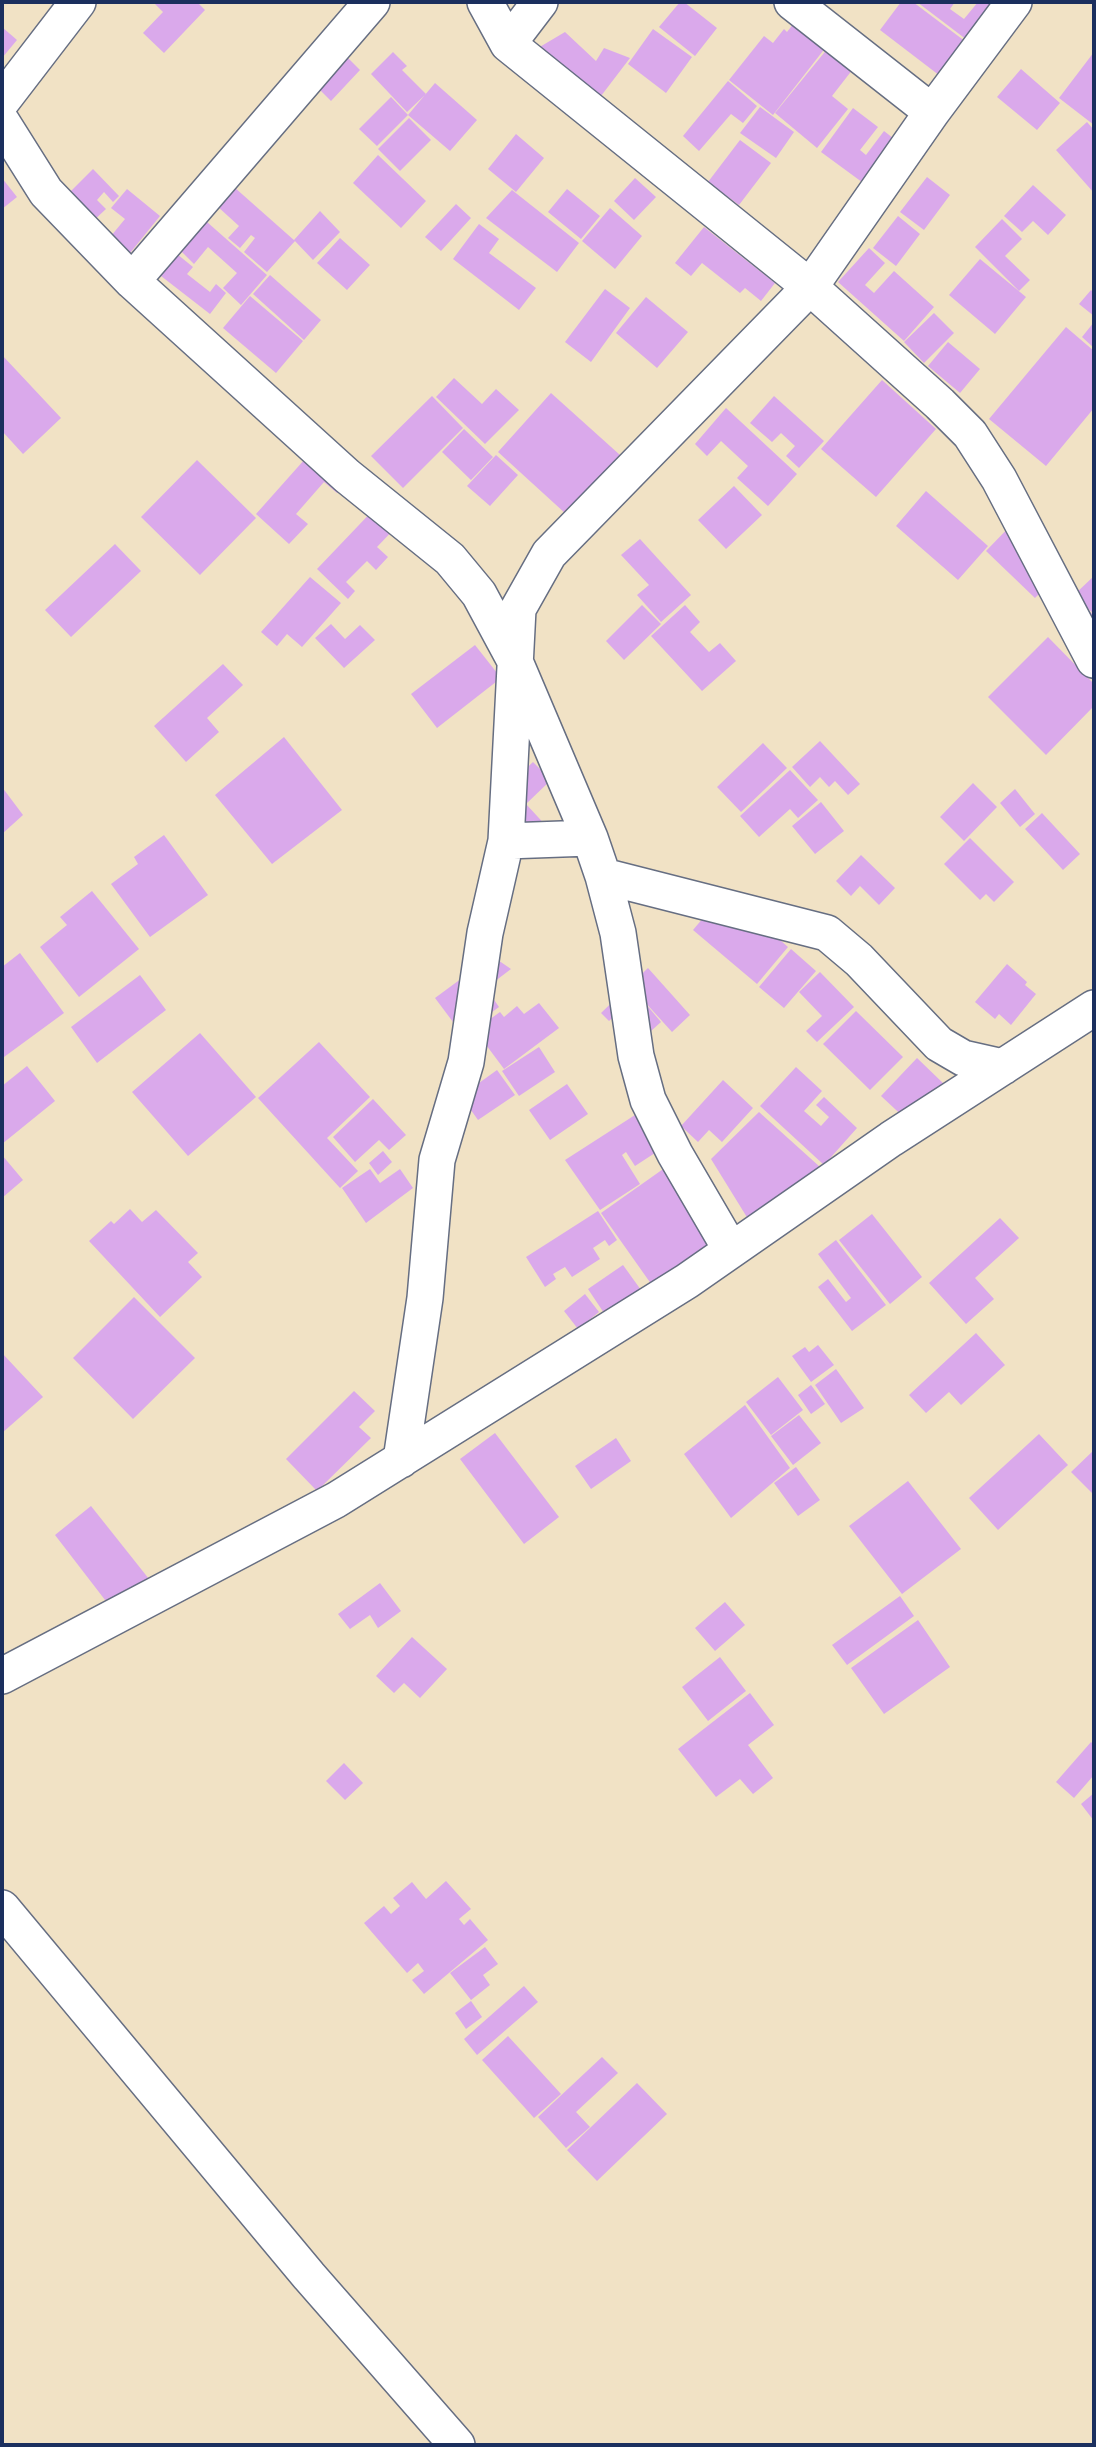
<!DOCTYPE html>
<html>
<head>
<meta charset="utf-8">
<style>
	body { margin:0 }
	#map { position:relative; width:1096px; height:2447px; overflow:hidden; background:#f1e2c5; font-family:"Shantell Sans",sans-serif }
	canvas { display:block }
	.frame { position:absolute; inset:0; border:4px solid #1b2f5e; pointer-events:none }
</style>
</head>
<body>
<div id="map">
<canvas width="1096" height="2447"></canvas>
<div class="frame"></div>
</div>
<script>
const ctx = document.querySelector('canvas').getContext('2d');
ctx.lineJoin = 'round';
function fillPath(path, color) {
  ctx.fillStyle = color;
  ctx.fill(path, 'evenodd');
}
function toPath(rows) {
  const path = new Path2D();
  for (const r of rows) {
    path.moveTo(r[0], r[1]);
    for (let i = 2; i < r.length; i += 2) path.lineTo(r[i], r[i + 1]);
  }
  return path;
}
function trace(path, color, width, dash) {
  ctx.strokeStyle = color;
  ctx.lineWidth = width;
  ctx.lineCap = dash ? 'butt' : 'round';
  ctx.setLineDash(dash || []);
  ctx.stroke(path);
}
const building = toPath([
	[153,2,197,2,205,10,164,53,143,33,163,12],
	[680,2,684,2,717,28,695,56,659,27],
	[901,2,913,2,974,48,948,82,880,30],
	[917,2,955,2,950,9,964,19,978,2,988,2,1001,12,975,46],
	[794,23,826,47,773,115,729,80,764,36,773,43,784,29,787,32],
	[2,27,17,40,2,58],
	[653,29,692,57,666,93,628,64],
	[565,32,596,61,604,48,630,58,601,96,538,48],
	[828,48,853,69,832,96,848,109,817,148,775,113],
	[393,52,407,66,402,70,426,94,407,112,371,74],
	[1094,52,1094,125,1059,98],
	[343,53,360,70,331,101,313,83],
	[1021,69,1060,103,1037,130,997,97],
	[728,81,757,106,743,123,731,114,699,151,683,136],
	[435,83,477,120,450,151,408,115],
	[391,97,408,115,377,146,359,129],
	[760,107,794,132,776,158,740,133],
	[853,108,878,127,860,150,866,155,884,131,898,142,866,185,821,152],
	[409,118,431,140,400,171,378,149],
	[1087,122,1094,130,1094,193,1056,150],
	[516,134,544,158,516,192,488,169],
	[740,140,771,163,739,205,708,182],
	[378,155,426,201,401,228,353,183],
	[93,169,119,196,113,202,104,192,97,200,106,209,92,222,66,196],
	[927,177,950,195,924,230,900,212],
	[2,178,17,197,2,209],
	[635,178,656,197,634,220,614,201],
	[1033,185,1066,215,1048,235,1033,221,1022,232,1004,216],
	[234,187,295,241,267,272,244,252,255,238,251,235,240,248,228,238,239,226,217,206],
	[127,189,160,216,130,253,111,236,125,219,111,208],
	[567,189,600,216,581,239,548,212],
	[512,190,579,243,557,272,486,218],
	[456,204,471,218,441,251,425,237],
	[610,208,642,236,615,269,582,241],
	[320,211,340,232,313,260,294,240],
	[898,216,920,234,896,266,873,248],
	[1002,219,1022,239,1005,256,1030,280,1019,291,975,247],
	[207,222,267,275,241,305,223,288,237,273,208,247,194,264,180,250],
	[479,224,499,239,489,253,536,288,519,310,453,259],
	[704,227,775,283,761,301,745,288,740,293,702,263,691,276,675,263],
	[340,238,370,265,347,290,317,263],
	[869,248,885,263,865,285,874,293,894,271,934,307,904,341,838,282],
	[177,254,193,267,187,274,210,292,216,284,226,293,210,314,161,276],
	[980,259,1026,297,995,334,949,295],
	[270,275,321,320,304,340,253,294],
	[605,289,630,308,591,362,565,342],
	[1091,290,1094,293,1094,316,1079,304],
	[250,296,303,341,276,373,223,328],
	[646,297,688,332,657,368,616,333],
	[934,313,954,333,924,363,904,342],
	[1094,322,1094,348,1082,337],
	[1066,327,1094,351,1094,408,1046,466,989,419],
	[948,342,980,369,960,393,928,366],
	[2,355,61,418,23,454,2,431],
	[454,378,482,404,496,389,519,410,485,444,436,397],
	[882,380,936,429,876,497,821,449],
	[551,393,620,455,566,514,498,452],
	[432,396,463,428,403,488,371,456],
	[774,396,824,441,799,468,786,456,795,446,781,433,772,442,750,423],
	[726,408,797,474,768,506,737,478,748,466,721,441,707,456,695,444],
	[464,429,493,457,471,480,442,452],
	[313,450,348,481,337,493,324,482,296,514,308,524,289,544,256,514],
	[496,455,518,475,490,506,467,486],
	[197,460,256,518,200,575,141,517],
	[734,486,762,515,726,549,698,520],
	[926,491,988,546,958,580,896,526],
	[378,505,398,525,377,547,388,557,376,570,367,561,346,582,355,591,348,599,317,569],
	[1016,520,1066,567,1035,598,986,551],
	[640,539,691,595,661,622,637,595,649,585,621,555],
	[115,544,141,571,71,637,45,610],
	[1094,576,1094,614,1082,603,1094,616,1094,679,1080,665,1075,594],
	[310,577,341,603,302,647,287,634,277,646,261,632],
	[642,605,661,624,624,660,606,641],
	[685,605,700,622,690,632,709,652,720,643,736,661,702,691,651,636],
	[331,624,345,639,360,625,375,640,344,668,315,638],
	[1048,637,1094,684,1094,706,1046,755,988,697],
	[475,645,501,678,437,728,411,694],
	[223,664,243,685,207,718,219,732,186,762,154,726],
	[284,737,342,810,272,864,215,795],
	[820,741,860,784,848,795,835,781,829,787,820,777,810,787,792,767],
	[763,743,787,768,741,812,717,787],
	[533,762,551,780,526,804,549,829,534,843,492,801],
	[790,770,818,800,798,818,790,809,759,837,740,816],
	[973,783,997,807,964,841,940,817],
	[2,787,23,815,2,834],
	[1015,789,1035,814,1020,827,1000,803],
	[821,802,844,831,815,854,792,826],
	[1042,813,1080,854,1063,870,1025,829],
	[164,835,208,895,150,937,111,884,138,864,134,857],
	[970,838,1014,882,994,902,986,894,980,900,944,864],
	[861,855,895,888,879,905,860,886,851,896,836,881],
	[92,891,139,949,79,997,40,947,67,925,60,917],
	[725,892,788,947,757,984,693,930],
	[791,949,816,971,784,1008,759,987],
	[20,953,64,1013,4,1057,2,1054,2,967],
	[492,956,511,969,486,988,499,1007,462,1034,435,998],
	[1007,964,1027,982,1025,985,1036,994,1011,1025,999,1014,995,1019,975,1002],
	[648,968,690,1015,672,1032,634,990,661,1022,632,1048,614,1027,626,1016,621,1010,609,1021,601,1013],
	[820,972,854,1007,817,1042,806,1031,822,1016,799,992],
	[140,975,166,1010,97,1063,71,1027],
	[539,1003,559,1028,504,1069,475,1030,500,1012,504,1017,517,1006,524,1014],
	[856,1011,903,1057,870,1090,823,1044],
	[200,1033,256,1097,188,1156,132,1092],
	[319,1042,370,1097,327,1138,358,1171,340,1188,258,1098],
	[539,1047,555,1072,519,1096,502,1071],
	[917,1058,944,1084,909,1122,881,1096],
	[27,1066,55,1101,2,1144,2,1086],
	[796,1067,822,1091,804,1111,821,1126,829,1117,816,1105,824,1097,857,1128,824,1165,760,1106],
	[497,1070,515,1095,478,1120,461,1096],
	[723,1080,753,1108,722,1142,709,1130,698,1142,681,1126],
	[567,1084,588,1114,550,1140,529,1110],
	[373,1099,406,1135,389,1150,379,1140,355,1162,333,1137],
	[759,1112,820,1167,753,1227,711,1159],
	[635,1115,658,1151,635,1166,626,1152,622,1155,640,1184,600,1210,565,1160],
	[383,1151,392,1162,378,1175,369,1163],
	[2,1155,23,1180,2,1198],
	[666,1167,719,1242,654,1288,601,1213],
	[370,1169,380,1183,400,1169,413,1188,366,1223,342,1188],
	[130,1209,142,1222,156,1210,198,1253,188,1262,202,1277,160,1317,89,1241,111,1221,114,1224],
	[598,1211,617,1240,609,1246,605,1240,593,1248,600,1259,572,1277,565,1267,553,1274,556,1279,545,1287,526,1257],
	[872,1214,922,1277,890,1304,839,1240],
	[1000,1218,1019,1238,975,1278,994,1299,966,1324,929,1283],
	[836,1240,886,1305,852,1331,818,1287,828,1279,846,1302,851,1298,818,1254],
	[623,1265,641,1290,606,1316,588,1289],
	[585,1294,599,1312,578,1329,564,1311],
	[134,1297,195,1358,133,1419,73,1358],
	[976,1333,1005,1365,961,1405,949,1392,926,1413,909,1395],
	[818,1345,834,1365,811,1382,792,1356,805,1347,809,1352],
	[2,1353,43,1397,2,1433],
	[836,1369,864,1408,841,1423,815,1385],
	[778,1377,803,1410,771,1435,746,1402],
	[811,1385,825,1404,811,1414,798,1395],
	[354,1391,375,1411,359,1427,371,1438,317,1491,286,1459],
	[745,1405,790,1468,731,1518,684,1454],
	[799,1415,821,1443,793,1465,771,1436],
	[495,1433,559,1517,524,1544,460,1459],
	[1039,1434,1068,1465,998,1530,969,1498],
	[616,1438,631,1461,591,1489,575,1466],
	[1094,1450,1094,1495,1071,1472],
	[796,1467,820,1500,798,1516,774,1483],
	[908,1481,961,1549,902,1594,849,1526],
	[91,1506,149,1579,112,1609,55,1535],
	[380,1583,401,1611,378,1628,370,1615,350,1629,338,1614],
	[900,1596,914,1616,847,1665,832,1645],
	[725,1602,745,1625,715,1651,695,1628],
	[918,1620,950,1667,884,1714,851,1668],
	[412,1637,447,1669,420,1698,404,1683,394,1693,376,1676],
	[720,1657,746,1691,708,1721,682,1687],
	[750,1693,774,1725,748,1745,773,1778,753,1794,740,1779,716,1797,678,1749],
	[1091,1742,1094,1745,1094,1775,1074,1798,1056,1782],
	[344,1763,363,1783,345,1800,326,1781],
	[1094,1793,1094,1821,1081,1804],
	[446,1881,471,1909,459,1919,464,1925,470,1919,488,1940,424,1994,412,1980,424,1971,418,1963,407,1973,364,1923,384,1906,391,1914,400,1906,393,1898,412,1882,426,1899],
	[485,1947,498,1964,483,1975,490,1985,471,2000,450,1973],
	[524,1986,538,2002,477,2055,464,2039],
	[471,2001,482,2017,466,2029,455,2013],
	[508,2036,561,2094,534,2118,482,2060],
	[602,2057,618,2073,576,2112,590,2127,566,2148,538,2117],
	[637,2083,667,2114,597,2181,567,2150]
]);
const street = toPath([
	[485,2,508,44,810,287,940,404,970,434,999,479,1094,660],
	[792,2,932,112],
	[508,44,540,2],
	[2,101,78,2],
	[2,122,46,192,132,281,347,476,450,559,479,594,514,659,590,838,603,876,618,933,636,1056,648,1100,675,1154,731,1250],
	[132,281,372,2],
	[506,841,590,838],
	[603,876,827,933,859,960,939,1044,963,1058,1003,1067],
	[401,1460,425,1298,437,1160,466,1062,485,933,506,841,518,609,549,554,810,287,932,112,1014,2],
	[2,1676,336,1500,687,1281,891,1139,1094,1008],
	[2,1908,309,2276,457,2445]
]);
fillPath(building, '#daa9eb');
trace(street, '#666e82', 38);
trace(street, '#fff', 35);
</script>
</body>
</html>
